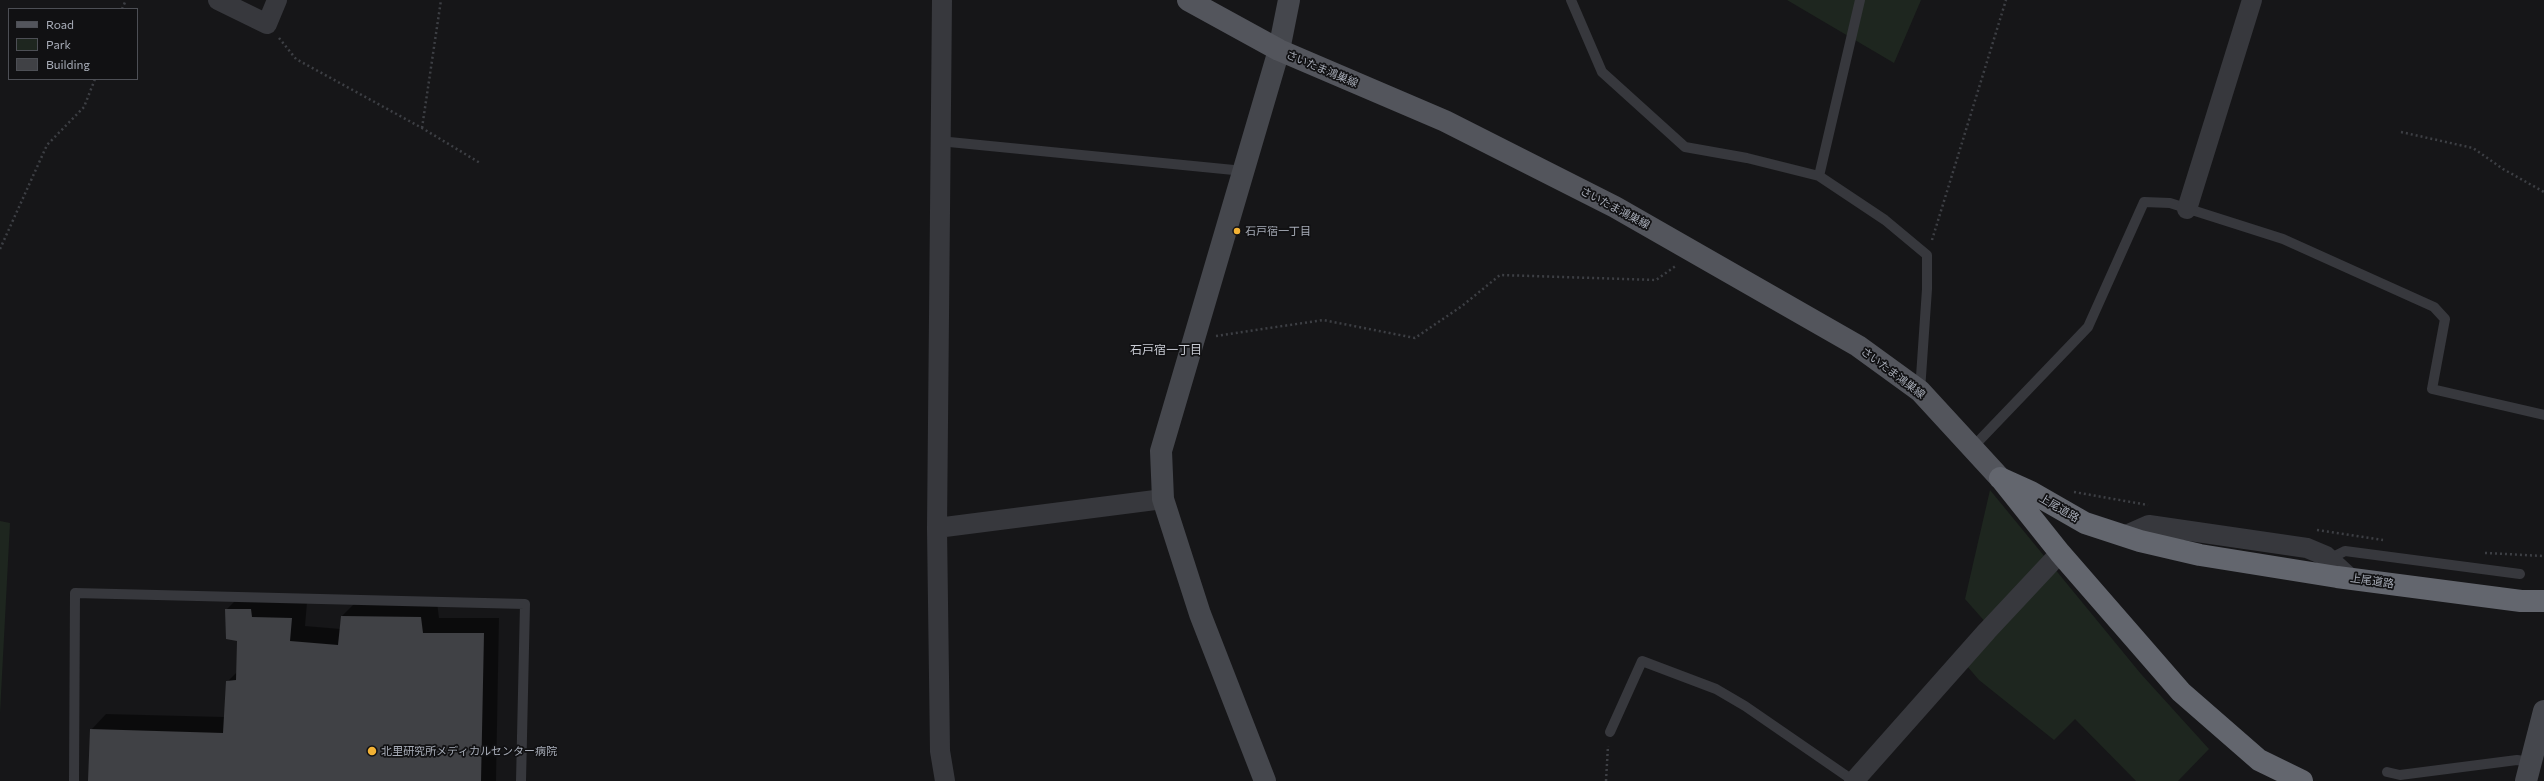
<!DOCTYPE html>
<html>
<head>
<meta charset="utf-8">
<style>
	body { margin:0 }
	#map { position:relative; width:2544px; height:781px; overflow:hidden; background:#161618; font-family:Commissioner,sans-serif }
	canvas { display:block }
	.legend { position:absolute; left:8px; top:8px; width:130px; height:72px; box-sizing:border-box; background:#111113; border:1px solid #4d4f55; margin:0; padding:5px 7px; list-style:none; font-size:12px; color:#a8adb8 }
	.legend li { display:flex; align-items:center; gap:8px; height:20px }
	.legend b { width:20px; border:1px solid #4d4f55 }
</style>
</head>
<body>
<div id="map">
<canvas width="2544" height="781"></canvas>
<ul class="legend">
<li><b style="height:5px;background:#53555c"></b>Road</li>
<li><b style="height:11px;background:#1e261f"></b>Park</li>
<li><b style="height:11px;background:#404145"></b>Building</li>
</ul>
</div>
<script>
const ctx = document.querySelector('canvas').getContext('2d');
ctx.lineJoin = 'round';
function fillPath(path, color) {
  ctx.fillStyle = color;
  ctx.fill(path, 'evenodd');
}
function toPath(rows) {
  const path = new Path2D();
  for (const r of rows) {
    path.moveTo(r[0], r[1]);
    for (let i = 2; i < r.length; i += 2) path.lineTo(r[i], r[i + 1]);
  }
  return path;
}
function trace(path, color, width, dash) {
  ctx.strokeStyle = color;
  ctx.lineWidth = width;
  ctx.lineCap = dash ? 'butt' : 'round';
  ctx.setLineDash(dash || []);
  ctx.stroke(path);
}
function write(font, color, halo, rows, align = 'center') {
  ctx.font = font + ' Commissioner,"Noto Sans JP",sans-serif';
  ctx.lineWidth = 3.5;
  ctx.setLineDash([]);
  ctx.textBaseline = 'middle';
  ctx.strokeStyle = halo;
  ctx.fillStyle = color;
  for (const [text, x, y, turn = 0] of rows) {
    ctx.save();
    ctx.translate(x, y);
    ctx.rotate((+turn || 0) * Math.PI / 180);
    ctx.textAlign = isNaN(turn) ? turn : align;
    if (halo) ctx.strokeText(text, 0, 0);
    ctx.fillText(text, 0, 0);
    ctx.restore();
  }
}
const green = toPath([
	[1787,0,1921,0,1894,63],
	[1990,490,2141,674,2209,749,2178,781,2136,781,2075,719,2054,740,1979,680,1967,666,1995,633,1965,599],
	[0,521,10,523,0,713]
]);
const shadow = toPath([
	[242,594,307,603,305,626,341,629,342,616,358,600,437,602,439,618,499,618,496,781,89,781,91,730,106,714,225,717,227,682,237,672,238,640,226,610]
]);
const building = toPath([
	[225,609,251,609,252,617,292,618,290,641,338,645,341,616,421,617,423,633,484,633,481,781,88,781,90,729,223,733,226,681,236,680,237,641,226,639]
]);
const path = toPath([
	[122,9,126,0],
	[279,38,296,59,422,128,480,163],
	[422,128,441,0],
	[2401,132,2473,148,2503,169,2544,192],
	[1932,240,2006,0],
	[0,249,47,145,84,107,95,79],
	[1216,336,1323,320,1415,338,1462,306,1500,275,1656,280,1677,265],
	[2074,492,2148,505],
	[2317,530,2383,540],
	[2485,553,2544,556],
	[1606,781,1608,746]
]);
const lane = toPath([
	[1571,0,1602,72,1685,147,1747,158,1819,176,1885,220,1927,255,1927,289,1920,391],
	[939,141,1244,171],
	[1819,176,1860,0],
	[1973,447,2088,327,2144,202,2170,203,2283,239,2434,307,2445,319,2432,389,2544,415],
	[2329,559,2345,551,2520,574],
	[1610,732,1642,661,1716,689,1745,706,1854,781],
	[2387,772,2400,775,2517,760,2530,762],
	[74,781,75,593,525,604,521,781]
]);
const street = toPath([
	[218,0,267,24,277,0],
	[942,0,937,528,940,751,945,781],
	[2187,209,2252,0],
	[937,528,1163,499],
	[2124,536,2149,525,2307,548,2326,556,2350,578],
	[1854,781,1987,631,2060,553]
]);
const secondary = toPath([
	[1265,781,1200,614,1163,499,1161,451,1279,50,1289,0],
	[2526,781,2544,711]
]);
const primary = toPath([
	[1188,0,1279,50,1445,121,1615,207,1858,346,1920,391,2000,478]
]);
const highway = toPath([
	[2000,478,2031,492,2085,523,2140,541,2200,555,2337,577,2521,601,2544,601],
	[2001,479,2060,553,2181,692,2259,760,2302,781]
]);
const markers = [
	[1237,231,4,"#f2b134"],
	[372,751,5,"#f2b134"]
];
const streetNames = [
	["さいたま鴻巣線",1322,69,23],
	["さいたま鴻巣線",1615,208,28],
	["さいたま鴻巣線",1893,373,37],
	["上尾道路",2059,508,30],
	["上尾道路",2372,581,8]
];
const poiNames = [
	["石戸宿一丁目",1245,231],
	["北里研究所メディカルセンター病院",381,751]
];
const neighbourhoodNames = [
	["石戸宿一丁目",1166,350]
];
fillPath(green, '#1e261f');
fillPath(shadow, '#0007');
fillPath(building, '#404145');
trace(path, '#3d3f44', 2.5, [2, 3]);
trace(lane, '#37383d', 10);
trace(street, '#37383d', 20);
trace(secondary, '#45474d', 22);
trace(primary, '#53555c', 22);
trace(highway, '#63666e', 22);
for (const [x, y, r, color] of markers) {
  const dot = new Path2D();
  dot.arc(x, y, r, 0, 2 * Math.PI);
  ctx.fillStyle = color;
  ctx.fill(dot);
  trace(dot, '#111113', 1.5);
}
write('11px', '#a8adb8', '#111113', streetNames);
write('11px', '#a8adb8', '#111113', poiNames, 'left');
write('12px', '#c9ccd4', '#111113', neighbourhoodNames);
</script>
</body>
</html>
